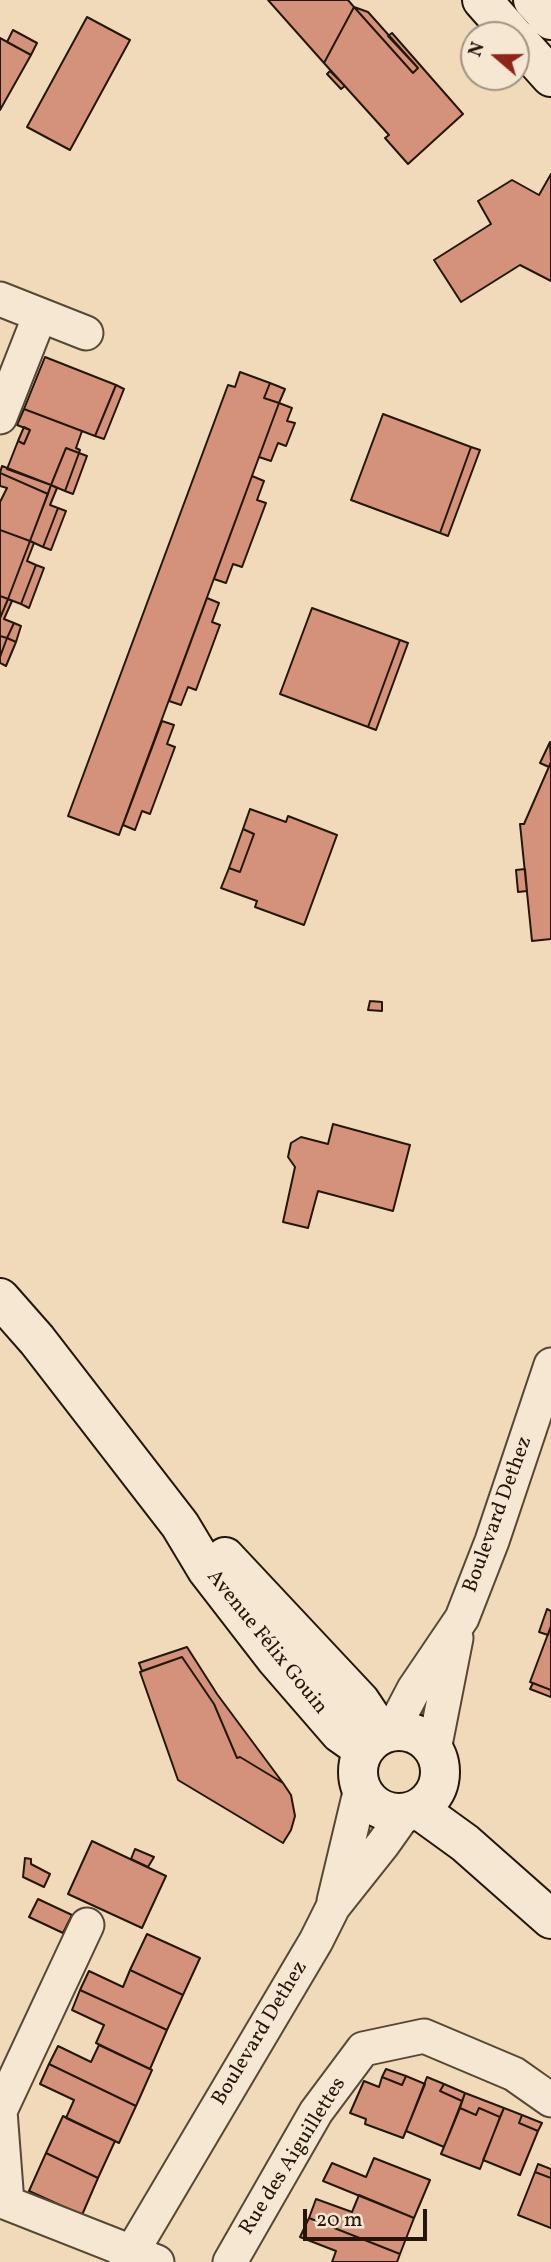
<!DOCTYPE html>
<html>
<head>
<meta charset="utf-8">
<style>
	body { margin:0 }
	#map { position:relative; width:551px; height:2262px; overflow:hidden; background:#f0dab9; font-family:Vollkorn,serif }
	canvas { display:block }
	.north { position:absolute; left:460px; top:21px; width:70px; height:70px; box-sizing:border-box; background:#f5e7d2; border:2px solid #a19482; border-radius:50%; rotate:290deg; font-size:19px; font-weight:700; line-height:28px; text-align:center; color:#241709 }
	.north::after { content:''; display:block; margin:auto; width:24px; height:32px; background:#8f2418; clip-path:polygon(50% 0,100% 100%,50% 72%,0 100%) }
	.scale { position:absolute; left:303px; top:2209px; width:124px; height:32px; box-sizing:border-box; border:4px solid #241709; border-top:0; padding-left:9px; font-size:21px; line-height:24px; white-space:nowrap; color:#241709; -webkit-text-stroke:5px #f5e7d2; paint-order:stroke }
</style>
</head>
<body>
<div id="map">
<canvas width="551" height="2262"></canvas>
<div class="north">N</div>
<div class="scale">20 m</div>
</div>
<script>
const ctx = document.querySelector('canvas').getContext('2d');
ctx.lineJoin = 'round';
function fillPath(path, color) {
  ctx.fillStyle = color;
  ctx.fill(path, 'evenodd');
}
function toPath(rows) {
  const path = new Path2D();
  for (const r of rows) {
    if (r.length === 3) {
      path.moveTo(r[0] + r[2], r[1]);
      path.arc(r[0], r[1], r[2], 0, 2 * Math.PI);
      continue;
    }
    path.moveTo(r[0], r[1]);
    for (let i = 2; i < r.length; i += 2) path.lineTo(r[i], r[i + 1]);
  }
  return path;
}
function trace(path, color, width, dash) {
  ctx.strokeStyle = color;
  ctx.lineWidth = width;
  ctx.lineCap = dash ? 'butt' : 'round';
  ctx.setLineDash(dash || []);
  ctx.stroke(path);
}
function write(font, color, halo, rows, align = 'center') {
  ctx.font = font + ' Vollkorn,serif';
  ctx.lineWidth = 5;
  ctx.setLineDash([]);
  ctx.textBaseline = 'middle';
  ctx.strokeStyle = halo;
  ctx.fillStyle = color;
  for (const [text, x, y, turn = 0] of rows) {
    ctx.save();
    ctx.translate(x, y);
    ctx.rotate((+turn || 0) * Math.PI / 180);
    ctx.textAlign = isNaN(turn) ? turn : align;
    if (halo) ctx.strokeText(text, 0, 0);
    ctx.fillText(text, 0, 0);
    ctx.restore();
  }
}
const building = toPath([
	[268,0,348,0,354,7,324,63,268,0],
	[354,7,413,73,418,68,388,36,392,33,463,114,408,164,385,138,389,135,324,63,354,7],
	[354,7,368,12,418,68,413,73,354,7],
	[87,17,130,40,70,150,27,127,87,17],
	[13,30,37,43,31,55,7,42,13,30],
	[0,38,31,55,0,110,0,38],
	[330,71,345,86,341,89,327,74,330,71],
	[551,174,551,281,520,265,461,302,434,260,491,224,478,201,512,180,539,195,551,174],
	[45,357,116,385,95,436,24,409,45,357],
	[240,372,270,383,264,398,279,403,119,835,68,816,228,385,235,387,240,372],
	[270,383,285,389,279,403,264,398,270,383],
	[116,385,124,389,104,439,95,436,116,385],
	[279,403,292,408,287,421,295,423,286,446,278,443,271,461,259,457,279,403],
	[24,409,82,431,76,448,80,450,79,453,66,448,51,485,7,469,18,441,24,444,30,430,17,425,24,409],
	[383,414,471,447,440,533,351,500,383,414],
	[24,427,30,430,24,444,18,441,24,427],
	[471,447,480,450,448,536,440,533,471,447],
	[66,448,79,453,65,491,51,485,66,448],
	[79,453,87,456,73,494,65,491,79,453],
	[2,466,51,485,48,494,0,473,2,466],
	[0,473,48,494,30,541,0,530,0,502,7,488,0,486,0,473],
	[252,476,264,481,257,500,266,503,242,567,233,564,226,583,214,579,252,476],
	[51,485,57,488,50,505,58,508,43,547,30,541,51,485],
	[58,508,66,511,51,550,43,547,58,508],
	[0,530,30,541,8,599,0,596,0,530],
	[30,541,34,543,27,561,36,565,21,604,8,599,30,541],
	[36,565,44,568,29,608,21,604,36,565],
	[0,596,8,599,0,618,0,596],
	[207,598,219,603,212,622,220,625,196,690,188,687,181,705,169,701,207,598],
	[8,599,12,601,4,619,14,623,7,638,0,636,0,618,8,599],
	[312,608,400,640,368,727,280,694,312,608],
	[14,623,21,626,16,642,7,638,14,623],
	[0,636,7,638,0,657,0,636],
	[7,638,16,642,6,666,0,663,0,657,7,638],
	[400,640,408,643,376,730,368,727,400,640],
	[162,721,174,725,167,744,175,747,150,814,142,811,135,830,123,825,162,721],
	[550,742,551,762,549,767,540,763,550,742],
	[551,762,551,939,532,941,520,824,524,824,551,762],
	[250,809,286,822,288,816,337,835,304,925,255,907,257,901,221,888,229,868,240,872,254,834,243,829,250,809],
	[243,829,254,834,240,872,229,868,243,829],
	[525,869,527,891,518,892,516,870,525,869],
	[370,1001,382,1002,382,1011,368,1010,370,1001],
	[333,1124,410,1145,393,1211,318,1191,308,1228,283,1222,295,1167,288,1157,291,1143,301,1137,328,1144,333,1124],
	[547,1609,551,1611,551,1626,548,1635,539,1632,547,1609],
	[551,1626,551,1690,530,1682,551,1626],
	[187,1647,217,1694,283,1783,240,1757,237,1758,214,1704,182,1657,142,1671,139,1663,187,1647],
	[182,1657,214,1704,237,1758,240,1757,283,1783,291,1795,295,1816,291,1830,283,1843,178,1780,140,1672,182,1657],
	[533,1683,551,1690,551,1697,530,1689,533,1683],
	[92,1841,166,1876,142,1928,68,1894,92,1841],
	[135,1849,154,1857,148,1867,131,1859,135,1849],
	[25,1858,31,1859,31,1864,50,1874,44,1887,23,1877,25,1858],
	[38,1899,72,1915,63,1933,29,1917,38,1899],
	[147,1934,200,1958,183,1995,130,1970,147,1934],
	[130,1970,183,1995,167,2030,80,1990,89,1971,123,1987,130,1970],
	[80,1990,167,2030,150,2069,96,2043,104,2025,72,2010,80,1990],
	[99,2045,152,2070,136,2106,49,2064,58,2046,91,2062,99,2045],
	[49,2064,136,2106,119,2143,66,2118,74,2100,40,2084,49,2064],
	[386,2069,406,2076,402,2085,382,2077,386,2069],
	[406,2076,425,2084,403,2138,365,2124,366,2119,350,2113,364,2081,379,2087,382,2077,402,2085,406,2076],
	[427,2077,444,2084,440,2091,462,2101,444,2147,406,2131,427,2077],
	[444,2084,465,2093,462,2101,440,2091,444,2084],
	[465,2093,504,2108,500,2117,479,2108,476,2115,460,2108,465,2093],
	[460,2108,476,2115,479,2108,500,2117,480,2169,441,2154,460,2108],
	[504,2108,522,2115,519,2123,538,2131,520,2175,483,2160,504,2108],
	[522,2115,542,2123,538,2131,519,2123,522,2115],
	[63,2116,115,2141,98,2178,46,2153,63,2116],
	[46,2153,98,2178,82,2215,29,2191,46,2153],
	[374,2158,430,2180,414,2218,323,2181,332,2163,366,2177,374,2158],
	[538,2164,551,2169,551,2178,535,2172,538,2164],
	[535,2172,551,2178,551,2228,518,2215,535,2172],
	[359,2195,414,2218,400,2254,309,2218,316,2199,352,2212,359,2195],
	[309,2218,400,2254,397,2262,332,2262,336,2251,300,2237,309,2218]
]);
const street = toPath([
	[0,299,86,333],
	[0,417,40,315],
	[392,1731,414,1689,462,1618,492,1541,551,1365],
	[434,1750,456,1638],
	[334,1901,361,1788],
	[87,1925,0,2111,7,2203,157,2262],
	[126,2262,316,1941,333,1907,383,1844,405,1813],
	[230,2262,316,2112,363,2049,424,2036,514,2074,551,2100]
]);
const secondary = toPath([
	[482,0,513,35],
	[533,0,551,20],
	[516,38,551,77],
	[0,1298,37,1340,180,1525,207,1570,275,1658,340,1733,364,1750],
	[225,1557,360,1701,382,1734],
	[399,1772,41],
	[418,1809,465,1843,551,1919]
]);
const streetNames = [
	["Boulevard Dethez",499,1515,-70],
	["Avenue Félix Gouin",266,1643,51],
	["Boulevard Dethez",261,2034,-59],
	["Rue des Aiguillettes",294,2157,-58]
];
fillPath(building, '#d5927b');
trace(building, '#241709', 2);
trace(street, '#574835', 37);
trace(secondary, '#241709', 42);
trace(street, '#f5e7d2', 33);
trace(secondary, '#f5e7d2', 38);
write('21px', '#241709', '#f5e7d2', streetNames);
</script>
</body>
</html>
